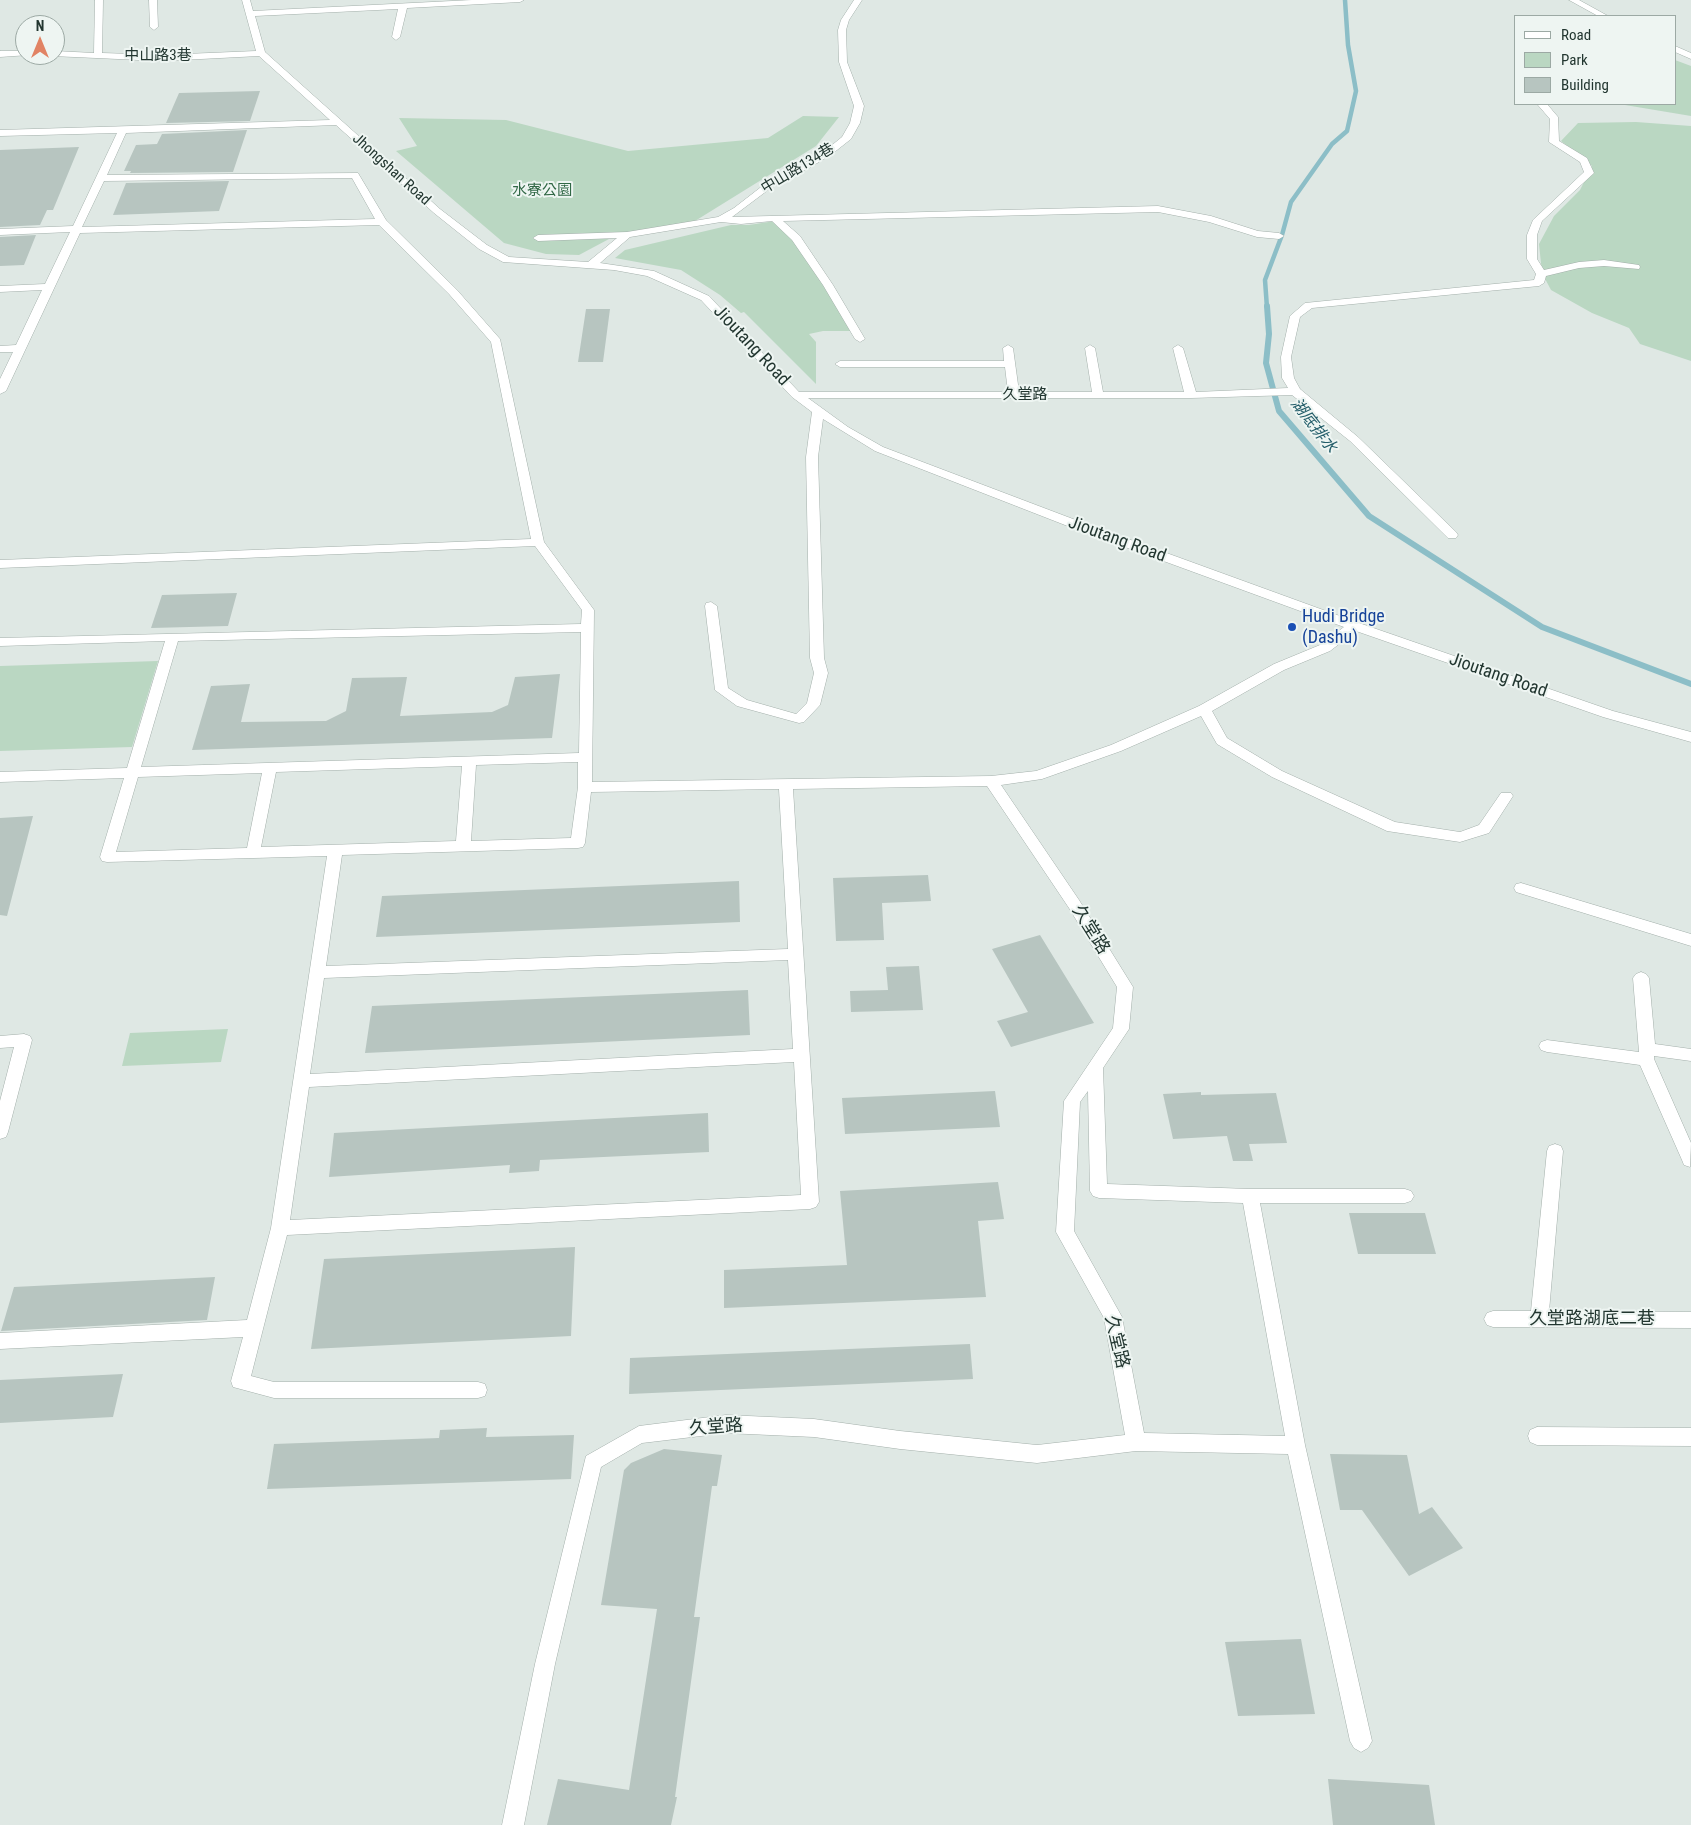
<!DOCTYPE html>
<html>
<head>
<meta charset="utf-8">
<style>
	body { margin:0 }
	#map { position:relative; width:1691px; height:1825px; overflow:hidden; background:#dfe8e4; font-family:"Roboto Condensed",sans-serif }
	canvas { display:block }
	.legend { position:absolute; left:1514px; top:15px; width:162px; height:90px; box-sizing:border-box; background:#eef5f2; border:1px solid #9ca9a4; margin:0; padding:6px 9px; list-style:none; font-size:15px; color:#223630 }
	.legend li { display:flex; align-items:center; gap:10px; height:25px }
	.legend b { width:25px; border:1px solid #9ca9a4 }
	.north { position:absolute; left:15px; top:15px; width:50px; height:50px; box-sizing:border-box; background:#eef5f2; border:1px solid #9ca9a4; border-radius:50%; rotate:0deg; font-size:14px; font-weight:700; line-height:20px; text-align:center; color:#223630 }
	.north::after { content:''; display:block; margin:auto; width:18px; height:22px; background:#e18364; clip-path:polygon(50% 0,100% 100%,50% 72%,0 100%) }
</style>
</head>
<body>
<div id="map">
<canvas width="1691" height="1825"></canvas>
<ul class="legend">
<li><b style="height:6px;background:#fff"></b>Road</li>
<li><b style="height:14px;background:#bad7c2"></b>Park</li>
<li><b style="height:14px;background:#b7c5c0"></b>Building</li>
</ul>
<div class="north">N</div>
</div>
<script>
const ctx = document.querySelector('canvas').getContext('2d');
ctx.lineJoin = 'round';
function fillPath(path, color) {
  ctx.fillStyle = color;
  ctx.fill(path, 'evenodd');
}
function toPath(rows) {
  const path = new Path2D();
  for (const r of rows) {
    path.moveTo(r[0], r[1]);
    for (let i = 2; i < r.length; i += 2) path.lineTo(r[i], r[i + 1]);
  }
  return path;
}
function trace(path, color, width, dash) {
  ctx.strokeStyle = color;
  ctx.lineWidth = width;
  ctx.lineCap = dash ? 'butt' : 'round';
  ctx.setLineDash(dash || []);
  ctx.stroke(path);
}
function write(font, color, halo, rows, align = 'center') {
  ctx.font = font + ' "Roboto Condensed","Noto Sans TC",sans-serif';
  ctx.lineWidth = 4;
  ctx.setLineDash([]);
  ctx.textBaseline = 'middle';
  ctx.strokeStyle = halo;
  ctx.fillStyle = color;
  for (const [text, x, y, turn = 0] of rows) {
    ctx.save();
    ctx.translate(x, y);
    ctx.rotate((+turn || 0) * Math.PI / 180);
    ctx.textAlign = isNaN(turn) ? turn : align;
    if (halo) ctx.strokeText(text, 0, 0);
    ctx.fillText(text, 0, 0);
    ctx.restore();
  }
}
const green = toPath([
	[1675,60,1691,66,1691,116,1619,104,1675,104],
	[803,116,839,117,816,146,695,221,609,239,579,255,546,254,504,243,396,151,417,146,399,118,506,120,628,151,768,138],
	[1636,122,1691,126,1691,361,1640,344,1629,328,1592,313,1551,290,1542,273,1539,244,1554,216,1580,190,1592,166,1561,141,1578,123],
	[775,221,795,241,853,331,823,331,809,334,816,342,816,384,744,312,741,313,720,295,681,270,615,258,625,250,731,225,749,225],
	[158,661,132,747,0,751,0,666],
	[228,1029,221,1062,122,1066,130,1033]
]);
const streamFar1 = toPath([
	[1267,308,1265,280,1282,235,1291,202,1332,144,1347,131,1356,91,1348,45,1345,0]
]);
const stream = toPath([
	[1267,306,1269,334,1266,363,1279,411,1369,516,1542,627,1691,684]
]);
const building = toPath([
	[260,91,250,121,166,123,179,93],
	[247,130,233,172,130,173,131,171,124,171,136,145,157,144,162,134],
	[79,147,53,210,47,210,40,225,0,227,0,150],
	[229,181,219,211,113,215,126,183],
	[36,235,24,265,0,266,0,237],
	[586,309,610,309,603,362,578,362],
	[237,593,228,626,151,628,162,595],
	[560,674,552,738,192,750,211,686,250,684,241,722,326,721,346,711,352,678,407,677,400,716,492,712,508,705,515,677],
	[33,816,7,916,0,915,0,818],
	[928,875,931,901,882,903,884,940,836,941,833,878],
	[739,881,740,922,376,937,382,896],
	[1040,935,1094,1023,1011,1047,997,1021,1028,1012,992,949],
	[919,966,923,1010,851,1012,850,991,888,990,886,967],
	[748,990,750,1035,365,1053,372,1006],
	[995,1091,1000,1127,845,1134,842,1098],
	[1201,1092,1201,1095,1276,1093,1287,1143,1249,1144,1253,1161,1233,1161,1227,1136,1173,1139,1163,1094],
	[708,1113,709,1152,540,1160,539,1171,509,1173,510,1165,329,1177,334,1133],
	[998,1182,1004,1219,978,1221,986,1297,724,1308,724,1270,847,1265,840,1191],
	[1349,1213,1425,1213,1436,1254,1358,1254],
	[575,1247,571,1336,311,1349,324,1259],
	[215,1277,207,1320,1,1331,14,1287],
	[970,1344,973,1379,629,1394,630,1358],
	[123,1374,113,1417,0,1423,0,1380],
	[487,1428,486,1437,574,1435,571,1479,267,1489,274,1444,439,1438,440,1430],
	[664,1449,722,1455,717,1486,712,1486,694,1617,700,1617,675,1797,677,1797,671,1825,547,1825,558,1779,629,1790,657,1609,601,1605,624,1470,631,1463],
	[1330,1454,1407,1455,1419,1514,1432,1507,1463,1548,1409,1576,1362,1510,1340,1510],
	[1301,1639,1315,1714,1238,1716,1225,1642],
	[1328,1779,1429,1785,1435,1825,1333,1825]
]);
const minor = toPath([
	[95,0,103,0,102,53,162,55,256,51,242,0,250,0,253,11,472,0,524,0,520,2,407,8,400,37,396,40,392,37,398,9,255,16,265,52,440,209,487,245,509,257,588,262,617,238,538,241,533,238,538,235,627,232,718,217,734,208,774,177,803,164,826,150,842,137,850,123,854,106,839,62,838,30,841,20,854,0,862,0,849,20,846,30,847,62,864,106,860,123,851,139,832,154,809,168,780,181,732,217,1158,206,1211,216,1258,231,1279,233,1284,236,1279,239,1257,237,1209,222,1158,212,783,221,800,236,833,285,865,339,860,342,855,339,823,285,792,240,772,221,741,224,721,222,630,237,600,263,654,271,709,296,799,392,1008,392,1005,367,840,367,835,364,840,361,1004,361,1003,348,1008,345,1013,348,1019,392,1092,392,1085,348,1090,345,1095,348,1103,392,1184,392,1173,348,1178,345,1183,348,1196,392,1288,388,1282,378,1281,357,1290,316,1305,303,1534,280,1536,274,1527,259,1527,235,1533,220,1584,172,1580,162,1549,142,1550,119,1537,104,1547,104,1558,117,1559,141,1587,158,1594,173,1542,221,1537,235,1537,259,1544,270,1579,262,1604,260,1639,265,1640,267,1639,269,1604,266,1579,268,1546,276,1544,283,1539,286,1312,308,1300,317,1291,357,1294,378,1300,389,1358,437,1456,532,1458,535,1456,538,1448,538,1350,441,1292,395,1191,398,808,398,848,427,883,447,1073,519,1359,623,1613,711,1691,732,1691,742,1603,717,1356,631,1330,651,1284,670,1212,711,1227,738,1282,771,1395,822,1460,832,1479,825,1501,793,1511,793,1513,796,1489,833,1460,842,1387,831,1272,777,1217,744,1201,716,1121,751,1042,779,1001,785,1079,900,1133,987,1129,1029,1103,1068,1107,1184,1250,1189,1405,1189,1411,1191,1414,1196,1411,1201,1405,1203,1260,1203,1305,1445,1372,1741,1368,1748,1361,1752,1354,1748,1350,1741,1288,1454,1136,1451,1037,1463,900,1449,814,1437,726,1433,642,1443,601,1467,555,1664,524,1825,502,1825,535,1664,586,1456,639,1426,726,1415,814,1419,900,1431,1037,1445,1125,1435,1104,1318,1056,1232,1064,1101,1113,1028,1117,987,1069,908,987,786,793,789,819,1202,816,1207,810,1209,287,1235,251,1376,274,1382,478,1382,485,1384,487,1390,485,1396,478,1398,274,1398,233,1387,231,1381,243,1337,0,1349,0,1333,247,1320,271,1228,327,856,107,862,102,861,100,857,124,778,0,782,0,772,127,768,165,641,0,646,0,638,581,624,582,610,535,546,0,568,0,560,531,539,491,342,449,294,379,225,80,233,6,391,0,394,0,379,13,352,0,352,0,346,16,345,42,290,0,292,0,286,45,284,70,232,0,235,0,229,73,226,117,133,0,136,0,130,330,120,259,56,162,61,52,56,55,55,55,51,94,53,95,0],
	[336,125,434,213,479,249,503,262,614,270,647,276,701,300,792,397,812,412,806,457,810,658,814,673,807,703,796,714,747,700,728,688,717,606,711,602,706,603,705,606,715,690,737,706,799,723,804,722,820,705,828,673,824,658,818,457,823,419,875,451,1065,525,1344,627,1320,645,1274,664,1199,706,1111,745,1036,771,991,776,592,782,594,610,544,542,500,339,457,290,386,220,358,173,107,175,126,133,336,125],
	[352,178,375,219,82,227,104,181,352,178],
	[581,632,579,753,141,767,178,641,581,632],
	[578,762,578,787,571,838,471,841,476,765,578,762],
	[462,766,456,841,261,847,276,772,462,766],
	[262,773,247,848,116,852,138,777,262,773],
	[779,789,788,949,326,966,342,855,578,848,583,847,585,843,591,792,779,789],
	[788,960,793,1049,310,1074,324,978,788,960],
	[794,1062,801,1195,290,1220,309,1087,794,1062],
	[1088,1091,1090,1191,1093,1196,1099,1198,1243,1203,1285,1436,1144,1433,1122,1317,1074,1231,1080,1102,1088,1091],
	[149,0,157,0,158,27,154,30,150,27,149,0],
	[1569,0,1579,0,1608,16,1598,16,1569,0],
	[1675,46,1691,53,1691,59,1675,52,1675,46],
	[0,51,25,51,25,55,29,55,0,57,0,51],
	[1521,883,1691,934,1691,946,1516,892,1514,888,1516,884,1521,883],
	[1641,972,1646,974,1649,978,1655,1044,1691,1049,1691,1061,1654,1056,1654,1059,1691,1143,1690,1167,1684,1165,1682,1160,1640,1065,1547,1052,1541,1050,1539,1046,1541,1042,1547,1040,1639,1052,1633,978,1636,974,1641,972],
	[24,1034,30,1036,32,1040,8,1132,6,1137,0,1139,0,1101,14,1047,0,1048,0,1036,24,1034],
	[1555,1144,1561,1146,1563,1151,1549,1311,1691,1312,1691,1328,1493,1327,1487,1325,1484,1319,1487,1313,1493,1311,1531,1311,1547,1151,1549,1146,1555,1144],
	[1537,1427,1691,1428,1691,1446,1537,1445,1530,1442,1528,1436,1530,1430,1537,1427]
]);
const markers = [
	[1292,627,5,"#1a4fb4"]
];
const farStreetnames = [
	["中山路3巷",158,56],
	["中山路134巷",798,169,-31],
	["Jhongshan Road",391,170,42],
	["久堂路",1025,395]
];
const farParknames = [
	["水寮公園",542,191]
];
const farWaternames = [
	["湖底排水",1313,426,52]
];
const streetNames = [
	["Jioutang Road",751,346,47],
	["Jioutang Road",1117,540,20],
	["Jioutang Road",1498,676,19],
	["久堂路",1090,930,58],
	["久堂路湖底二巷",1592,1319],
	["久堂路",1116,1342,77],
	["久堂路",716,1428,-4]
];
const transitNames = [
	["Hudi Bridge",1302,617],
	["(Dashu)",1302,638]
];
fillPath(green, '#bad7c2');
trace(streamFar1, '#8cbec7', 4.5);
trace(stream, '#8cbec7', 6);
fillPath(building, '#b7c5c0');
trace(minor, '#a3afaa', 1);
fillPath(minor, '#fff');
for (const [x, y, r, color] of markers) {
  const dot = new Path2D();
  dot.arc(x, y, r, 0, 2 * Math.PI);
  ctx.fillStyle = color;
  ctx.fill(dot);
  trace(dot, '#eef5f2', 2);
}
write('15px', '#223630', '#eef5f2', farStreetnames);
write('15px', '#316846', '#eef5f2', farParknames);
write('italic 16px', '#245e6a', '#eef5f2', farWaternames);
write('18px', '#223630', '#eef5f2', streetNames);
write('18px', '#164399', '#eef5f2', transitNames, 'left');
</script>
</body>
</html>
